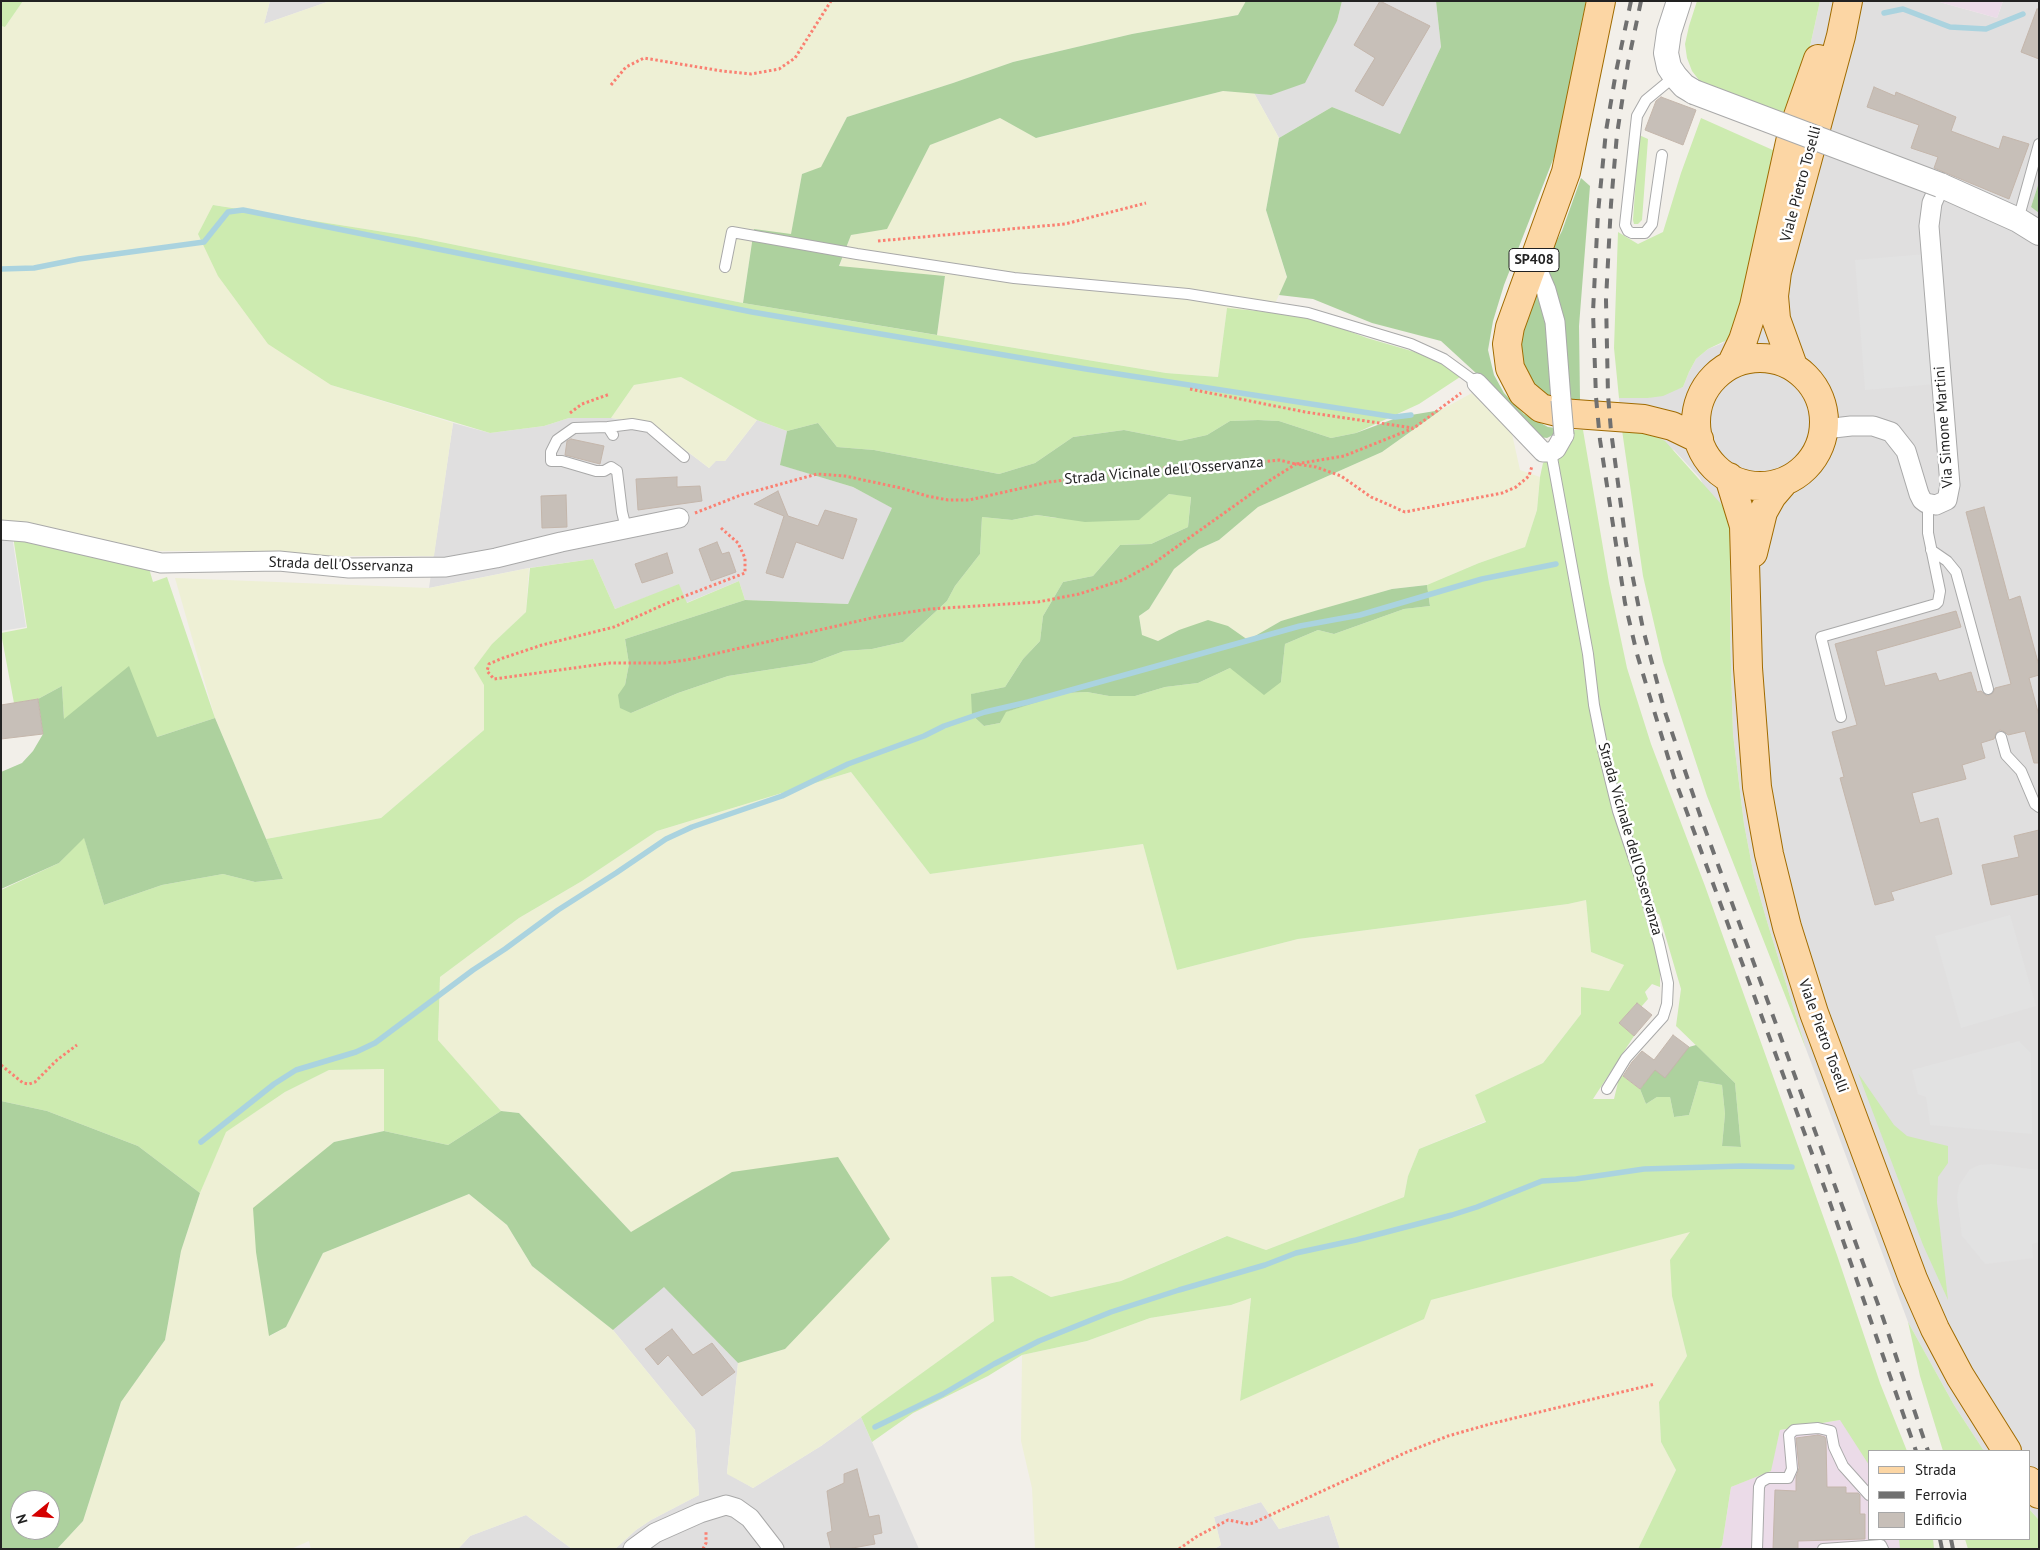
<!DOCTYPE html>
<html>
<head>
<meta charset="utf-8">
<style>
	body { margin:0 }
	#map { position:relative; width:2040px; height:1550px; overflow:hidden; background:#f2efe9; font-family:"PT Sans",sans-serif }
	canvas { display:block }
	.frame { position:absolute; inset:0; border:2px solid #222; pointer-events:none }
	.legend { position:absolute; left:1868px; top:1450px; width:162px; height:90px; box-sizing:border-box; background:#fff; border:1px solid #a7a7a7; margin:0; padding:6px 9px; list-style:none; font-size:15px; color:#222 }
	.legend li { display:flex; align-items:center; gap:10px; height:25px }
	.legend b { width:25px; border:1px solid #a7a7a7 }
	.north { position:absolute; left:10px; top:1490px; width:50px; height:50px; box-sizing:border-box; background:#fff; border:1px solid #a7a7a7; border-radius:50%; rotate:253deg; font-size:14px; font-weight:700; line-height:20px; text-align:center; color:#222 }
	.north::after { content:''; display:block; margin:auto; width:18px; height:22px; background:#d40000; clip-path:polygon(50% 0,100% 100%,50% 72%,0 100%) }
</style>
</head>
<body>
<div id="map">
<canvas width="2040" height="1550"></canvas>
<div class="frame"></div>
<ul class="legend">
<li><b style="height:6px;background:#fcd6a4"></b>Strada</li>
<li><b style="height:6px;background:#707070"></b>Ferrovia</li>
<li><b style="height:14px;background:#c7bfb8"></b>Edificio</li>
</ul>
<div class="north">N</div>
</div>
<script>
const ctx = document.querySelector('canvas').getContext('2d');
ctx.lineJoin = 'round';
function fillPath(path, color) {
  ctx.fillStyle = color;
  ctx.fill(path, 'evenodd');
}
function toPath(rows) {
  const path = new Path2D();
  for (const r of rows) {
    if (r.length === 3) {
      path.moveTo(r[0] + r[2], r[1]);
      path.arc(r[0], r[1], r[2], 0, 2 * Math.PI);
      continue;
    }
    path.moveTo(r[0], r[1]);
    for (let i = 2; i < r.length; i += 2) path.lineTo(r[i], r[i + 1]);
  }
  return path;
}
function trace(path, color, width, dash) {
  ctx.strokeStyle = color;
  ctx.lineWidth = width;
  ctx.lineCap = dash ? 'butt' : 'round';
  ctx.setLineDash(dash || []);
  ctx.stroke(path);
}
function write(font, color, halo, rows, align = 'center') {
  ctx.font = font + ' "PT Sans",sans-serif';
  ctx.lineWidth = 5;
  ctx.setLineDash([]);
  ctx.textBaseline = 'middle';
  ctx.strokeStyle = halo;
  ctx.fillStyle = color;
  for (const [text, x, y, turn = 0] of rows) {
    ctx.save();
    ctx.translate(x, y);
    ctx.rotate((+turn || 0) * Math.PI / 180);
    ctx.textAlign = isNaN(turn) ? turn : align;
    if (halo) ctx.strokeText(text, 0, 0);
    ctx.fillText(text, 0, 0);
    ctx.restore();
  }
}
const residential = toPath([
	[270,1,330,1,264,24],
	[1342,1,1436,1,1441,47,1400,134,1332,107,1279,138,1254,93,1271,95,1337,21],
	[1820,1,1936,1,1997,18,2003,1,2039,1,2039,182,2031,207,2039,213,2039,1520,2029,1509,2029,1451,1984,1451,1954,1405,1908,1322,1806,1049,1766,918,1754,876,1744,824,1733,734,1730,631,1731,547,1700,478,1674,450,1622,430,1619,398,1648,398,1683,387,1689,372,1696,359,1708,349,1723,343,1809,51],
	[569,418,611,418,650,423,709,468,716,460,725,461,757,420,787,431,781,465,853,487,893,508,848,604,745,600,739,581,686,603,679,585,615,609,593,559,529,568,429,588,453,423,490,433,544,426],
	[664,1286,738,1363,727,1473,753,1488,821,1446,861,1417,919,1549,615,1549,636,1530,651,1520,699,1495,695,1430,613,1330],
	[1261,1502,1279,1529,1329,1515,1340,1549,1214,1549,1221,1545,1214,1517],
	[526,1515,572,1549,458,1549,470,1536]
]);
const industrial = toPath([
	[1936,1,2003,1,1997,18],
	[1840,1420,1907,1451,1869,1451,1869,1539,1933,1539,1934,1549,1719,1549,1722,1545,1731,1487,1770,1471,1780,1430]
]);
const farmland = toPath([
	[23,1,270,1,264,24,330,1,1246,1,1238,15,1132,34,1013,62,953,83,847,117,821,168,802,174,791,235,754,229,743,303,416,237,213,205,331,385,453,423,434,556,342,556,214,551,151,551,23,522,1,520,1,26,5,27],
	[1223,91,1254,93,1279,138,1266,210,1287,278,1271,312,1227,308,1218,377,1166,373,937,335,945,276,839,267,851,235,887,228,930,145,1000,118,1037,138],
	[681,377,757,420,725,461,716,461,709,468,650,423,611,418,634,385],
	[1472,393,1512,434,1520,470,1540,477,1537,510,1525,547,1479,563,1427,585,1392,589,1281,621,1248,640,1228,626,1179,630,1158,641,1142,636,1139,616,1149,609,1174,569,1199,549,1219,540,1258,507,1382,452,1441,410],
	[529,568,526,612,492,644,484,685,484,730,381,818,266,839,215,718,175,578,429,588],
	[851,772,930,874,1143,844,1177,970,1298,939,1568,904,1586,900,1591,952,1624,965,1609,991,1581,987,1581,1014,1543,1063,1475,1095,1486,1121,1419,1149,1408,1176,1404,1197,1266,1250,1226,1236,1121,1281,1051,1297,1012,1276,994,1321,821,1446,753,1488,727,1474,738,1363,785,1349,631,1232,519,1113,501,1111,438,1040,440,977,519,918,582,881,657,831],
	[384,1069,384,1131,334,1142,270,1336,286,1327,323,1253,469,1194,507,1225,532,1266,613,1330,695,1430,699,1495,651,1520,636,1530,615,1549,572,1549,526,1515,470,1536,458,1549,311,1549,309,1541,291,1549,57,1549,83,1521,121,1402,165,1340,181,1251,200,1193,225,1132,285,1092,329,1070],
	[1691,1231,1672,1296,1687,1356,1659,1402,1661,1442,1676,1470,1638,1549,1340,1549,1329,1515,1279,1529,1261,1502,1214,1517,1221,1545,1214,1549,1035,1549,1032,1488,1021,1441,1022,1355,1087,1341,1150,1318,1231,1305,1251,1298,1240,1401,1268,1388,1431,1300]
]);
const grass = toPath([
	[1,1,23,1,5,27,1,26],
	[1697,1,1820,1,1809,51,1785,115,1702,84,1692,71,1687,58,1685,44,1689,26],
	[1701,118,1775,151,1737,328,1729,339,1708,349,1696,359,1689,372,1683,387,1663,396,1648,398,1619,398,1614,348,1618,232,1638,244,1663,232,1681,173],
	[1639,135,1648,139,1642,220,1638,224,1634,224,1633,220],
	[213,205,416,237,743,303,1166,373,1218,377,1227,308,1309,316,1367,338,1432,357,1460,377,1419,404,1356,433,1331,438,1279,421,1258,420,1230,421,1207,435,1180,441,1124,430,1073,437,1035,463,999,474,874,450,837,447,818,423,787,431,757,420,681,377,634,385,611,418,569,418,544,426,490,433,331,385,268,344,218,276,198,234],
	[1570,430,1583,430,1609,583,1627,668,1651,744,1705,886,1837,1255,1880,1383,1907,1451,1869,1451,1869,1465,1840,1420,1780,1430,1771,1471,1731,1487,1722,1545,1719,1549,1638,1549,1676,1470,1661,1442,1659,1402,1687,1356,1672,1296,1670,1260,1690,1232,1431,1300,1424,1319,1240,1401,1251,1298,1231,1305,1150,1318,1087,1341,1022,1355,988,1376,913,1413,872,1442,861,1417,994,1321,991,1277,1012,1276,1051,1297,1121,1281,1227,1236,1266,1250,1404,1197,1408,1176,1419,1149,1486,1122,1475,1095,1543,1063,1581,1014,1581,987,1609,991,1624,965,1591,952,1586,900,1568,904,1298,939,1177,970,1143,844,930,874,851,772,657,831,582,881,519,918,440,977,438,1040,501,1111,448,1145,384,1131,384,1069,329,1070,285,1092,226,1132,200,1193,138,1146,47,1111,1,1101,1,890,59,863,84,837,104,905,162,885,223,874,255,882,283,879,266,839,381,818,484,730,484,685,474,668,492,644,526,612,530,568,593,559,615,609,679,584,687,603,739,581,745,600,625,639,629,664,625,685,631,713,678,693,728,676,812,663,844,651,872,649,903,642,947,601,955,586,980,554,982,517,1012,520,1037,515,1056,518,1138,520,1169,494,1191,496,1188,527,1151,544,1120,545,1093,576,1063,582,1043,616,1040,641,1023,659,1005,687,972,694,972,715,984,726,1000,723,1005,712,1066,693,1087,692,1109,696,1135,696,1165,687,1198,683,1230,668,1281,682,1285,644,1318,630,1334,634,1404,609,1430,606,1427,585,1479,563,1525,547,1537,510,1540,477,1543,463,1564,450],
	[1659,914,1681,989,1676,1026,1735,1083,1741,1147,1722,1146,1725,1114,1722,1085,1699,1081,1689,1115,1674,1117,1670,1097,1657,1097,1646,1104,1640,1089,1620,1074,1614,1099,1593,1099,1634,1036,1620,1023,1637,1003,1641,1007,1648,999,1645,992,1652,984,1660,987,1660,972,1655,940,1645,915],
	[1622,430,1645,432,1665,441,1722,505,1730,522,1730,631,1733,734,1744,824,1754,876,1766,918,1806,1049,1707,796,1663,662,1643,576],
	[13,536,148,565,153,582,167,577,215,718,157,737,64,720,62,686,38,699,14,703,1,633,27,628],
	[1858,1073,1894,1125,1907,1136,1948,1146,1948,1163,1938,1177,1937,1202,1948,1300,1923,1245],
	[1908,1322,1954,1405,1984,1451,1943,1451,1920,1376],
	[2029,1509,2039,1520,2039,1549,1968,1549,1965,1539,2029,1539],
	[1899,1539,1933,1539,1934,1549,1900,1549]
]);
const forest = toPath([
	[1246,1,1342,1,1337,21,1305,83,1271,95,1223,91,1036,138,1000,118,930,145,887,229,851,235,839,266,945,276,937,335,743,303,754,229,791,234,802,174,821,167,847,117,953,83,1013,62,1132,34,1238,15],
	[1436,1,1586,1,1556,152,1504,285,1493,321,1488,350,1494,375,1504,393,1524,414,1548,427,1556,428,1553,435,1547,438,1539,437,1477,374,1441,341,1372,323,1313,299,1279,295,1287,277,1266,210,1279,138,1332,107,1400,134,1441,47],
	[1581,178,1590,186,1579,326,1580,400,1567,402,1545,263,1562,231],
	[2039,182,2039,213,2031,207],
	[1537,288,1542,293,1555,400,1531,388,1516,346],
	[1441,410,1382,452,1258,507,1219,540,1199,549,1174,569,1149,609,1139,616,1142,635,1158,641,1179,630,1208,620,1228,626,1248,640,1281,621,1318,610,1392,589,1427,585,1430,606,1404,609,1334,634,1318,630,1285,644,1281,682,1264,695,1230,668,1198,683,1165,687,1135,696,1109,696,1087,692,1066,693,1006,712,1000,723,984,726,972,715,971,694,1005,687,1023,659,1040,641,1043,616,1063,582,1093,576,1120,545,1151,544,1188,527,1191,497,1169,494,1139,520,1085,522,1037,515,1012,520,982,517,980,554,955,586,947,601,903,642,872,649,844,651,812,663,728,676,678,693,631,713,620,708,618,695,625,685,629,664,625,639,745,600,848,604,892,508,853,487,780,465,787,431,818,423,837,447,874,450,999,474,1035,463,1073,437,1124,430,1180,441,1207,435,1230,421,1258,420,1279,421,1331,438,1356,433,1399,417],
	[129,666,157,737,215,718,283,879,255,882,223,874,162,885,104,905,84,838,59,863,1,889,1,772,22,763,33,751,43,734,38,699,62,686,64,719],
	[1696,1045,1735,1083,1741,1147,1722,1146,1725,1114,1722,1085,1699,1081,1689,1115,1674,1117,1670,1097,1657,1097,1646,1104,1640,1089,1655,1069,1689,1047],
	[1,1101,47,1111,138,1146,200,1193,181,1251,165,1340,121,1402,83,1521,57,1549,1,1549],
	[20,1500,50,1500,50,1530,20,1530],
	[501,1111,519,1113,631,1232,732,1172,838,1157,890,1239,785,1349,738,1363,664,1287,613,1330,532,1266,507,1225,469,1194,323,1253,286,1327,269,1336,256,1252,253,1208,334,1142,384,1131,448,1145]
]);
const parking = toPath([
	[1926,254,1936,384,1865,390,1855,260],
	[1,535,12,536,26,627,1,631],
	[2010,915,2036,1006,1961,1028,1935,936],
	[2019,1041,2031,1053,2032,1134,1930,1125,1926,1097,1918,1094,1912,1070],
	[1992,1164,2039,1170,2039,1242,2032,1244,2033,1258,1985,1264,1962,1236,1957,1198,1959,1185,1969,1170,1979,1165]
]);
const stream = toPath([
	[1884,13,1903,9,1950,27,1986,29,2023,14],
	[1,269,34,268,79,259,204,242,228,212,243,210,752,312,1086,369,1395,417,1411,415],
	[201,1142,274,1084,296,1070,356,1052,375,1043,473,970,505,949,558,910,616,873,666,839,692,827,782,796,848,764,924,736,944,726,985,712,1028,702,1300,626,1360,615,1482,579,1556,564],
	[875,1427,943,1394,994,1364,1039,1341,1111,1312,1179,1290,1265,1265,1296,1253,1356,1240,1452,1215,1477,1207,1542,1181,1576,1179,1644,1169,1742,1166,1792,1167]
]);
const building = toPath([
	[1380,1,1430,26,1383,106,1355,91,1375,58,1354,45,1380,1],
	[2037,9,2039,9,2039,59,2021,52,2037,9],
	[1874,87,1895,96,1896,92,1956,117,1951,131,1999,149,2003,136,2029,144,2009,199,1934,168,1938,157,1911,148,1919,125,1867,107,1874,87],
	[1661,97,1696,110,1683,145,1645,130,1656,101,1661,97],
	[571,439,604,446,600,464,565,455,567,441,571,439],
	[677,477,677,487,700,486,702,501,638,510,636,479,677,477],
	[778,491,788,516,818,526,825,510,857,519,843,559,796,542,783,578,766,573,784,516,754,504,778,491],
	[566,495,567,527,542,528,541,496,566,495],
	[1984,507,2009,600,2020,596,2039,666,2039,675,2029,678,2039,716,2039,763,2034,763,2025,731,2008,735,2005,732,2000,730,1996,733,1994,739,1981,743,1985,758,1962,765,1966,779,1912,793,1920,823,1938,818,1952,874,1891,892,1894,900,1875,905,1840,778,1844,777,1832,732,1857,725,1835,644,1956,611,1961,627,1876,651,1885,686,1936,673,1939,681,1971,672,1977,692,1981,691,1987,696,1993,693,1995,688,2011,684,1966,512,1984,507],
	[717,542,722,554,729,552,736,572,711,581,699,549,717,542],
	[667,553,673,573,642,583,635,564,667,553],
	[38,699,43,734,1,739,1,705,38,699],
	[2039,830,2039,894,1991,905,1982,865,2019,857,2014,836,2039,830],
	[1637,1003,1652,1015,1634,1036,1619,1023,1637,1003],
	[1673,1035,1689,1047,1665,1078,1655,1070,1640,1089,1623,1076,1632,1062,1642,1051,1654,1060,1673,1035],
	[672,1329,693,1355,712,1343,735,1372,702,1396,668,1355,658,1365,645,1349,672,1329],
	[1818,1435,1825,1437,1826,1441,1827,1487,1846,1487,1846,1493,1858,1493,1860,1495,1860,1514,1865,1514,1865,1539,1798,1541,1798,1549,1773,1549,1775,1490,1796,1491,1796,1477,1799,1468,1796,1438,1818,1435],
	[857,1469,869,1517,879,1515,882,1533,873,1535,875,1544,847,1549,831,1549,827,1533,832,1531,827,1491,844,1483,844,1474,857,1469]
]);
const path = toPath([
	[611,85,626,67,644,58,722,71,751,74,779,69,795,58,831,1],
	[878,241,1065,224,1146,203],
	[1190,389,1305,412,1413,428],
	[570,413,582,404,610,394],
	[695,513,741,495,817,474,845,476,901,488,927,496,948,500,969,500,1049,482,1173,467,1199,468,1279,460,1296,464,1344,456,1414,428,1461,393],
	[721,528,738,543,745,558,745,573,672,601,614,627,542,645,503,658,489,664,487,671,494,679,610,663,665,663,692,659,876,617,930,609,1038,602,1079,594,1123,580,1154,563,1272,479,1296,464,1316,467,1341,476,1371,497,1405,512,1502,493,1516,487,1529,476,1532,466],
	[1,1065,23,1083,29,1084,35,1082,57,1060,77,1045],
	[703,1549,706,1543,706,1530],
	[1179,1549,1196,1537,1228,1520,1248,1524,1253,1523,1407,1452,1448,1436,1490,1424,1655,1384]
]);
const service = toPath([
	[1662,155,1652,224,1645,233,1632,233,1628,231,1625,225,1637,116,1646,100,1675,76],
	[2018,220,2039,144],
	[725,267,732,232,857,254,1014,278,1188,294,1225,300,1308,313,1411,344,1444,359,1477,383],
	[608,427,632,424,649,427,684,457],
	[613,435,608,427,574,428,557,440,551,452,551,461,562,461,596,471,604,471,611,467,617,471,622,512,626,528],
	[1551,452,1588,654,1594,705,1603,750,1618,811,1642,883,1659,943,1668,983,1667,1004,1663,1017,1626,1058,1607,1089],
	[1931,550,1947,561,1956,572,1988,689],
	[1841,717,1821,637,1936,604,1938,602,1940,591,1928,533,1928,504],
	[2001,737,2006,755,2021,771,2035,804,2039,807],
	[1757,1549,1759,1487,1761,1482,1768,1478,1788,1478,1792,1469,1789,1435,1794,1430,1818,1428,1831,1431,1834,1447,1843,1466,1869,1495],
	[1823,1549,1881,1545,1883,1549]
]);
const minor = toPath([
	[1534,262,1546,290,1555,322,1561,400],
	[1477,383,1543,452,1551,452,1556,449,1564,435],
	[1825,429,1851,426,1873,426,1891,432,1906,451,1919,494,1922,500,1926,503,1936,505,1947,500,1950,485,1929,226,1932,203,1940,185],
	[1,530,26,532,161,563,279,561,349,568,446,567,496,558,561,542,679,518],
	[633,1549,655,1533,700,1513,726,1505,736,1508,750,1518,774,1549]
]);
const tertiary = toPath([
	[1679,1,1669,32,1666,53,1669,67,1675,76,1684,86,1694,92],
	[1940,185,2018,220,2039,233]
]);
const primary = toPath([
	[1601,1,1566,172,1510,327,1507,344,1510,368,1523,393,1541,408,1561,413,1644,419,1672,426,1699,439],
	[1760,422,64],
	[1732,363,1743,340,1754,306,1792,133,1818,59],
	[1793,366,1776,319,1774,296,1777,272,1841,36,1848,1],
	[1729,477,1744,526,1748,668,1757,787,1769,854,1787,927,1814,1013,1913,1279,1935,1329,1960,1376,2007,1451],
	[1753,553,1763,512,1772,496,1784,482],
	[2029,1481,2039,1494]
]);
const rail = toPath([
	[1631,1,1616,72,1606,131,1598,213,1593,312,1596,397,1600,440,1625,603,1637,654,1674,777,1829,1200,1916,1451],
	[1641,1,1628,63,1617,134,1611,204,1606,300,1608,395,1611,431,1626,543,1643,629,1665,712,1701,818,1883,1318,1928,1451],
	[1940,1539,1942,1549],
	[1951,1539,1953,1549]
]);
const minorBridge = toPath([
	[1561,400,1564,435]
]);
const tertiaryBridge = toPath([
	[1694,92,1940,185]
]);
const shields = [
	[1534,260,50]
];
const shieldNames = [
	["SP408",1534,260]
];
const streetNames = [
	["Viale Pietro Toselli",1801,184,-75],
	["Via Simone Martini",1944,427,-94],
	["Strada Vicinale dell'Osservanza",1164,471,-5],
	["Strada dell'Osservanza",341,565,2],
	["Strada Vicinale dell'Osservanza",1630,839,74],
	["Viale Pietro Toselli",1823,1036,70]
];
fillPath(residential, '#e0dfdf');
fillPath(industrial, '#ebdbe8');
fillPath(farmland, '#eef0d5');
fillPath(grass, '#cdebb0');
fillPath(forest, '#add19e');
fillPath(parking, '#e2e2e2');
trace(stream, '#aad3df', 5.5);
fillPath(building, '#c7bfb8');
trace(building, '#c4b6ab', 1);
trace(service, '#a9a9a9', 12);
trace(minor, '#a9a9a9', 21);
trace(tertiary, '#a9a9a9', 26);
trace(primary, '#a06b00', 30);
trace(path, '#fa8072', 3, [2.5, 2.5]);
trace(service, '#fff', 10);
trace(minor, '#fff', 19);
trace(tertiary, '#fff', 24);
trace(primary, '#fcd6a4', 28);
trace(rail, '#707070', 4, [10, 10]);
trace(minorBridge, '#a9a9a9', 21, []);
trace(tertiaryBridge, '#a9a9a9', 26, []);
trace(minorBridge, '#fff', 19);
trace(tertiaryBridge, '#fff', 24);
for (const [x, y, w] of shields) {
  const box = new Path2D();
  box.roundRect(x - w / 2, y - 11.5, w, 23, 4);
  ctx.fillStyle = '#fff';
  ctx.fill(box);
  trace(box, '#222', 1);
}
write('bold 14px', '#222', null, shieldNames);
write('15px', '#222', '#fff', streetNames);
</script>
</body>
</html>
